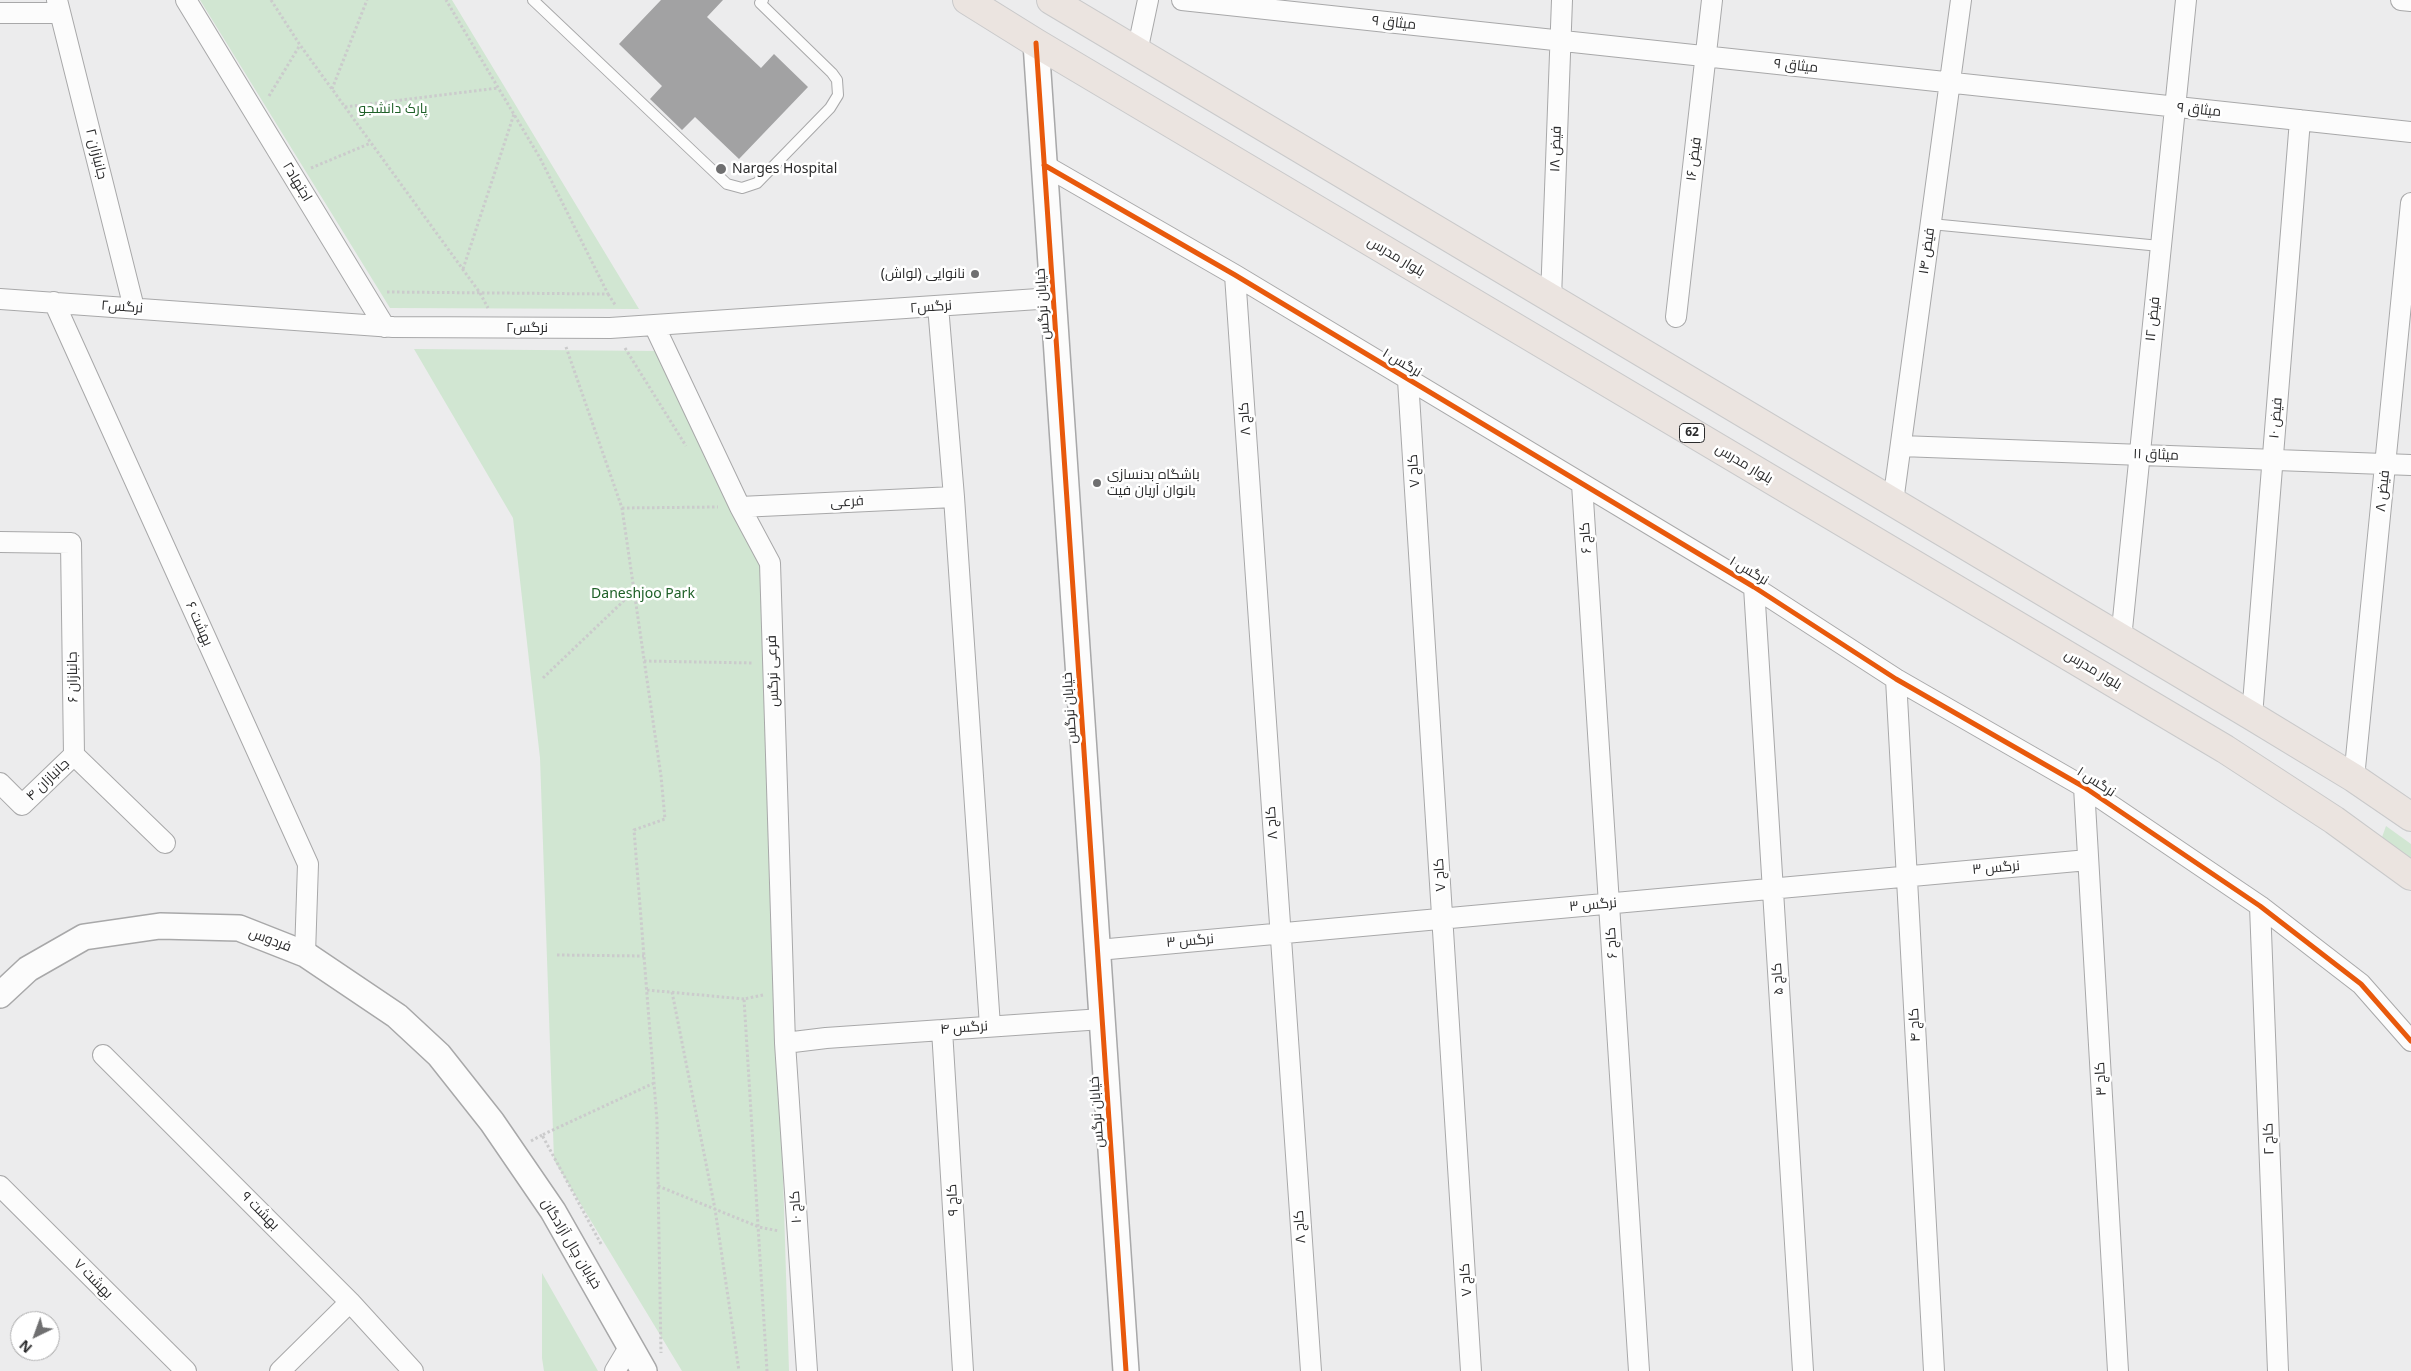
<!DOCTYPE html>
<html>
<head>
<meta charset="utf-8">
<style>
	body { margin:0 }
	#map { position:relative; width:2411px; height:1371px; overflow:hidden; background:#ececed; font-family:"Noto Sans",sans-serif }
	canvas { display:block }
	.north { position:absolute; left:10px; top:1311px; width:50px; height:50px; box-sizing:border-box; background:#fff; border:1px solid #aaaaab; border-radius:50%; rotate:222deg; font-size:14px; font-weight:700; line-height:20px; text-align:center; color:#2b2b2c }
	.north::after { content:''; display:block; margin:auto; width:18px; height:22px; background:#6f6f70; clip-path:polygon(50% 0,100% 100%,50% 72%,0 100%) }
</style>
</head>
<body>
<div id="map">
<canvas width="2411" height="1371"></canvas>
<div class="north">N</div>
</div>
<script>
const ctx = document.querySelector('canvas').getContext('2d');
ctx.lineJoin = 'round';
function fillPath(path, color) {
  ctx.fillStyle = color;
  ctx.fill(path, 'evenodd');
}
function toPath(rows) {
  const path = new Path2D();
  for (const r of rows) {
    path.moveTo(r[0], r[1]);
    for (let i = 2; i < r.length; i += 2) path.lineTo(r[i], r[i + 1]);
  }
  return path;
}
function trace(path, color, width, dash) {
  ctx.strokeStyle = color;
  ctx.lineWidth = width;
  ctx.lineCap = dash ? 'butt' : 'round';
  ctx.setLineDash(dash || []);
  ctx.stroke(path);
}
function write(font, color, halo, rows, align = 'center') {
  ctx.font = font + ' "Noto Sans",Cairo,sans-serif';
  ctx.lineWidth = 5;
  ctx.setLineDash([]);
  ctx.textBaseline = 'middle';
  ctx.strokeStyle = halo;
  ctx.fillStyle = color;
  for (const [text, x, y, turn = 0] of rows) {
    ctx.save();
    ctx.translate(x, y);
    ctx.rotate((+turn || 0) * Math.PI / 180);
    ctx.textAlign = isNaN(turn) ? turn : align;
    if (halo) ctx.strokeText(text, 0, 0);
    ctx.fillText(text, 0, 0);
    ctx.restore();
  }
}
const green = toPath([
	[200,0,452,0,639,309,390,308],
	[414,349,660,351,764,562,789,1371,682,1371,554,1160,540,758,513,518],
	[2386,826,2411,844,2411,863,2381,840],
	[542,1273,598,1371,544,1371,542,1358]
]);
const building = toPath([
	[661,0,723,0,707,17,761,68,774,54,808,87,739,159,695,117,682,130,650,99,662,86,619,44]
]);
const path = toPath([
	[271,0,300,45,480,293,488,308],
	[332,89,367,0],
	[269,96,300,45],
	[345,107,498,88],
	[311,168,371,143],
	[463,269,514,114],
	[387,292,608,294,540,158,446,0],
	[608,294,616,306],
	[566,347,622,508,661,776,665,819,634,830,657,1121,661,1353],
	[625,348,686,446],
	[622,508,718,507],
	[644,661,754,663],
	[543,678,633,592],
	[557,955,644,956],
	[647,990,744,999],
	[672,992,715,1209,739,1371],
	[763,995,744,999,767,1371],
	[531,1141,542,1135],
	[658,1186,759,1227,779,1231],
	[601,1244,542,1135,654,1083]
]);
const service = toPath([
	[533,0,727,184,742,188,757,183,830,108,838,95,837,80,832,73,760,3,763,0],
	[1931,224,2160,246]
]);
const minor = toPath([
	[57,0,134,308],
	[186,0,385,327],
	[1182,0,2411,132],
	[2401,0,2411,1],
	[0,13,60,13],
	[1137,52,1148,0],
	[1044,165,1235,275,1754,587,1896,679,2084,787,2260,906,2361,984,2411,1041],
	[1235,275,1311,1371],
	[1551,298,1562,0],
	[0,299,393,327,610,328,1053,298],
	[54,302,308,864,305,954],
	[938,306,954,497,990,1026],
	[1676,317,1712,0],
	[654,325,740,507,770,563,785,1043,807,1371],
	[1408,380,1471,1371],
	[1901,446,2411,465],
	[1582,484,1639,1371],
	[1893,502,1961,0],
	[740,507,954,497],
	[0,542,71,543,74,755,165,843],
	[1754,587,1803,1371],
	[2121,639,2186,0],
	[1896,679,1934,1371],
	[2252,716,2300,120],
	[2354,778,2411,203],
	[0,783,22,805,74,755],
	[2084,787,2118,1371],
	[2260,906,2278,1371],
	[1098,950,2088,860],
	[942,1030,963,1371],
	[785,1043,826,1038,1102,1019],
	[103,1055,350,1302,413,1371],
	[0,1186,186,1371],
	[280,1371,350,1302],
	[615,1371,630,1346]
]);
const tertiary = toPath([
	[1036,43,1126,1371],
	[0,995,28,969,84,937,160,926,239,928,305,954,397,1016,439,1055,492,1122,553,1211,644,1371]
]);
const trunk = toPath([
	[967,0,1036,43,2225,749,2334,820,2411,876],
	[1051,0,2252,716,2354,778,2411,817]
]);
const cycleway = toPath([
	[1036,43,1126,1371],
	[1044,165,1235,275,1754,587,1896,679,2084,787,2260,906,2361,984,2411,1041]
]);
const markers = [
	[721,169,6,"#6f6f70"],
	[975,274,5,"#6f6f70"],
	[1097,483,5,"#6f6f70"]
];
const shields = [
	[1692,433,25]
];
const shieldNames = [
	["62",1692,433]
];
const streetNames = [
	["میثاق ۹",1394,23,6],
	["میثاق ۹",1796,66,6],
	["میثاق ۹",2199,110,6],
	["فیض ۱۸",1556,149,-88],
	["جانبازان ۲",96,154,76],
	["فیض ۱۶",1694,159,-83],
	["اجتهاد۲",297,182,59],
	["فیض ۱۴",1927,251,-82],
	["بلوار مدرس",1396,257,31],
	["خیابان نرگس",1043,304,-94],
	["نرگس۲",122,307,4],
	["نرگس۲",931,307,-4],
	["فیض ۱۲",2153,319,-84],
	["نرگس۲",527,328],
	["نرگس ۱",1402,363,31],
	["فیض ۱۰",2276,418,-85],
	["کاج ۸",1245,419,-94],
	["میثاق ۱۱",2156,455,2],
	["بلوار مدرس",1744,464,31],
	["کاج ۷",1414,471,-94],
	["فیض ۸",2383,491,-84],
	["فرعی",847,502,-3],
	["کاج ۶",1586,538,-94],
	["نرگس ۱",1749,571,31],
	["بهشت ۶",199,624,66],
	["بلوار مدرس",2093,670,31],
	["فرعی نرگس",773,671,-92],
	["جانبازان ۶",73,677,-91],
	["خیابان نرگس",1070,708,-94],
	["جانبازان ۴",48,780,-44],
	["نرگس ۱",2096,782,33],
	["کاج ۸",1272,823,-94],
	["نرگس ۳",1996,868,-5],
	["کاج ۷",1440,875,-94],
	["نرگس ۳",1593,905,-5],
	["فردوس",270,940,21],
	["نرگس ۳",1190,941,-5],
	["کاج ۶",1612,943,-94],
	["کاج ۵",1778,979,-94],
	["کاج ۴",1915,1025,-93],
	["نرگس ۴",964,1028,-4],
	["کاج ۳",2101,1079,-93],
	["خیابان نرگس",1097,1112,-94],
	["کاج ۲",2269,1139,-92],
	["کاج ۹",953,1200,-93],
	["کاج ۱۰",796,1207,-94],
	["بهشت ۹",260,1211,45],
	["کاج ۸",1300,1227,-94],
	["خیابان چال آزادگان",571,1244,59],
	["بهشت ۷",93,1279,45],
	["کاج ۷",1466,1280,-94]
];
const parkNames = [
	["پارک دانشجو",393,109],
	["Daneshjoo Park",643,594]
];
const poiNames = [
	["Narges Hospital",732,169],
	["نانوایی (لواش)",965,274,"right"],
	["باشگاه بدنسازی",1107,475],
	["بانوان آریان فیت",1107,491]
];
fillPath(green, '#d1e6d2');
fillPath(building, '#a2a2a3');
trace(service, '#a8a8a9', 12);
trace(minor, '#a8a8a9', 22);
trace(tertiary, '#a8a8a9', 28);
trace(trunk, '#c9c9ca', 30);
trace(path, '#cbcbcc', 3, [2.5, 2.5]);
trace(service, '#fcfcfc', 10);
trace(minor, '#fcfcfc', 20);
trace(tertiary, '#fcfcfc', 25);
trace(trunk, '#ebe4e0', 28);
trace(cycleway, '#e8590c', 5);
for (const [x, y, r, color] of markers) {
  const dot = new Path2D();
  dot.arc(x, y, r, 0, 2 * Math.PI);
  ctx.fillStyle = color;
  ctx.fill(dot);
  trace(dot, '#fff', 2);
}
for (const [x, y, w] of shields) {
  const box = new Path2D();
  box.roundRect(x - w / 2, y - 9.5, w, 19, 4);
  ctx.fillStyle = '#fff';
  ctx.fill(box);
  trace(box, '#2b2b2c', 1);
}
write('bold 12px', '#2b2b2c', null, shieldNames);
write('14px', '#2b2b2c', '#fff', streetNames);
write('14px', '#1f6028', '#fff', parkNames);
write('14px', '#2b2b2c', '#fff', poiNames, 'left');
</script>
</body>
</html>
